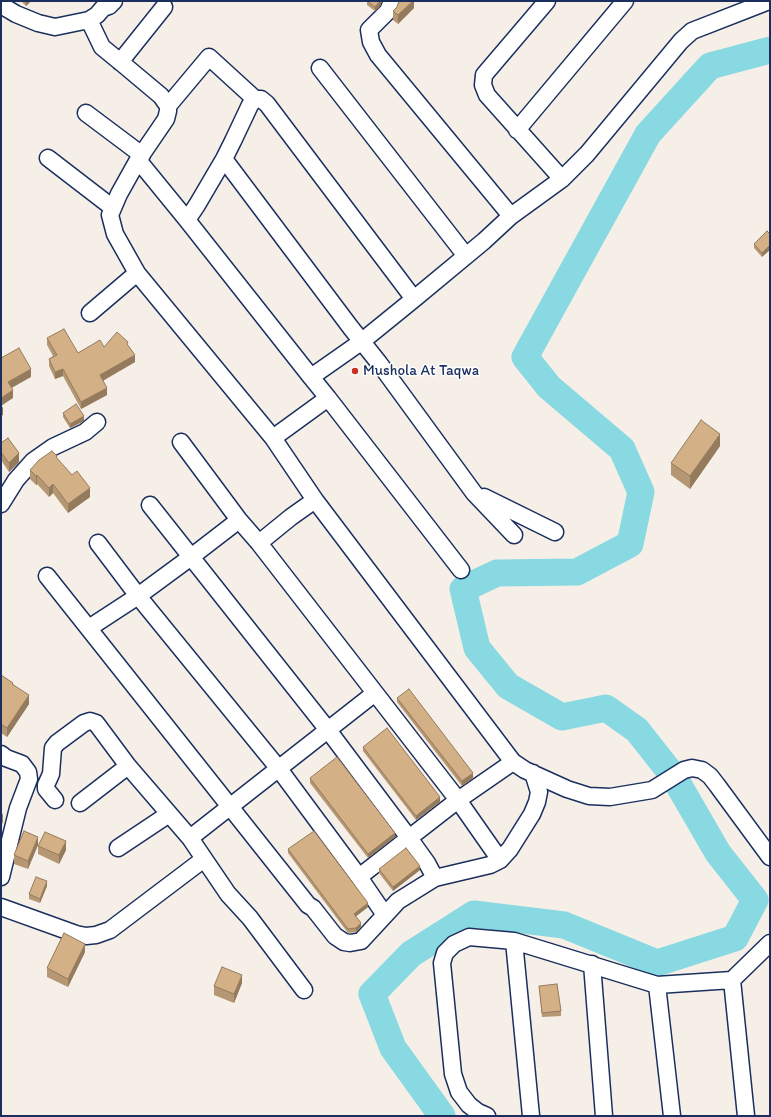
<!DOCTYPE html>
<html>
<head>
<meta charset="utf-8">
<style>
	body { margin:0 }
	#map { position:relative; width:771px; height:1117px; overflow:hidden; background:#f6efe7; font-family:Itim,sans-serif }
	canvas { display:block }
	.frame { position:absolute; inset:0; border:2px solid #1b2f5e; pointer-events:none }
</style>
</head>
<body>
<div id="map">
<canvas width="771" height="1117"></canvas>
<div class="frame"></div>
</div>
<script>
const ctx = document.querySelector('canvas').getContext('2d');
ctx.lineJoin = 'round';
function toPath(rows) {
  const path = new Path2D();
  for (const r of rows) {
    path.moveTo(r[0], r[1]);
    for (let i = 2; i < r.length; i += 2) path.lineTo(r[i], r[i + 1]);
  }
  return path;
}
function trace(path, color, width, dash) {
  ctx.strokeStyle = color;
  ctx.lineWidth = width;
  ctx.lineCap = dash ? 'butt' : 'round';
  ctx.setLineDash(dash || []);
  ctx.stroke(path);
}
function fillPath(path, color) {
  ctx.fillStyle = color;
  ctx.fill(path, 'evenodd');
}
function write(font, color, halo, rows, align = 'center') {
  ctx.font = font + ' Itim,sans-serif';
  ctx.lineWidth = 3;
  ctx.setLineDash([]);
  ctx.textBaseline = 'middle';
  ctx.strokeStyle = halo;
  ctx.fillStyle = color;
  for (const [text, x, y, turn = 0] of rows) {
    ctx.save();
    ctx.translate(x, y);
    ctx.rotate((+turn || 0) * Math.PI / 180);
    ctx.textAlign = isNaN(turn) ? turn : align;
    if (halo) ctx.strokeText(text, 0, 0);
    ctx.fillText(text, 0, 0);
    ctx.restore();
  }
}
const river = toPath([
	[442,1116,393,1048,372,994,411,954,474,914,564,925,657,963,735,938,755,900,718,853,674,777,637,730,606,708,562,717,508,686,477,648,463,589,497,573,577,572,630,544,641,492,622,449,549,387,525,357,648,134,710,66,770,50]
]);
const street = toPath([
	[392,1,388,11,369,30,371,42,378,55,511,216],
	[547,1,484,75,483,85,487,95,562,179],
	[1,5,16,14,38,23,55,27,89,20,97,15,103,8,109,6,114,1],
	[89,20,102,47,124,65,161,96,168,106,168,111,166,119,138,160,119,194,110,215,115,234,137,273,273,438],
	[120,62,164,7],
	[320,68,466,256],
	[168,106,209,57,255,99],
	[86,113,142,155],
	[517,130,625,1],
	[48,158,113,208],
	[224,159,351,328,379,363,474,493,514,535],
	[138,160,187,220,311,377],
	[187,220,197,205,224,159,233,141,250,105,255,99,261,99,267,104,414,299],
	[90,313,137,273],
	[328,398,461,570],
	[181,442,239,520,259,543,458,800,500,860],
	[484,497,555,532],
	[315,500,273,438,328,398,311,377,361,342,414,299,484,241,511,216,562,179,587,154,681,41,692,31,769,1],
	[1,504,16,480,33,461,53,447,85,432,97,422],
	[150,505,328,730,409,838,458,800,513,762],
	[98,543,138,596,279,769,359,877,385,915],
	[259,543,291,517,315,500,513,762,525,770,567,789,589,796,610,797,652,790,684,770,692,768,702,770,710,776,717,785,770,857],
	[47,576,308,905,313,908,335,936,344,942,350,943,361,941,398,901,435,878,427,863,409,838,359,877],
	[89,628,138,596,191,557,239,520],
	[1,754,6,758,22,764,28,772,29,779,18,808,1,877],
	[55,800,46,789,46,785,51,774,53,748,57,743,84,723,90,721,96,723,128,766,190,838,228,894,250,918,304,990],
	[80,803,128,766],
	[190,838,375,693],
	[118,848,169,814],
	[435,878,490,865,500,860,510,849,532,814,537,802,539,792,533,773],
	[1,907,76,934,86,936,96,935,110,930,204,859],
	[514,941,531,1116],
	[592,964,604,1116],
	[732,980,746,1116],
	[657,985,672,1116],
	[487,1116,478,1112,469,1105,459,1092,453,1074,442,963,445,953,454,944,469,937,514,941,657,985,732,980,770,943]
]);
const wall = toPath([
	[21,1,31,1,26,6],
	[367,1,382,1,380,6,375,11,367,5],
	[399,1,415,1,414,1,414,8,398,24,393,20,393,11,397,7],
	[770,234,762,257,754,248,754,244],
	[47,338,78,353,104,347,128,346,135,362,103,381,107,395,81,409,63,376,55,379,49,366,49,359,53,356,47,345],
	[63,413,84,421,70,428,63,417],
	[1,443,19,462,9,472,1,460],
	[720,446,690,489,671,475,671,463],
	[57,459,90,497,68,513,53,493,49,497,37,484,36,485,30,479,30,470],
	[1,675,13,684,29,704,7,737,1,733],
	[397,698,473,778,462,786,397,702],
	[363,747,440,802,416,820,363,751],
	[310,778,395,837,368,858,310,783],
	[38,845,28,869,14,864,14,855],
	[38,846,66,850,59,864,38,854],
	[288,849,368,907,356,916,361,927,356,932,348,933,288,853],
	[379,869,420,870,393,891,379,873],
	[47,886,40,903,29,899,29,894],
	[85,952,68,987,47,977,47,968],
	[242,983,234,1003,214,995,214,986],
	[539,986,561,1011,561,1016,542,1017]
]);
const shadedWall = toPath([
	[26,1,31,1,26,6],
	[380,1,382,1,380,6,375,11,375,7],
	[410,1,415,1,414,1,414,8,398,24,398,15],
	[770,245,770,250,762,257,762,253],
	[135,355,135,362,100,382,100,375],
	[31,369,31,377,8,390,8,382],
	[63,369,63,376,55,379,55,372],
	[107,388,107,395,81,409,81,402],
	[13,390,13,398,1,406,1,398],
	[3,407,3,415,1,416,1,408],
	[84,416,84,421,70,428,70,424],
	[720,434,720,446,690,489,690,476],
	[19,453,19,462,9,472,9,463],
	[37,475,37,484,36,485,36,476],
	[53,484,53,493,49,497,49,488],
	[90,488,90,497,68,513,68,504],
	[2,581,2,591,1,592,1,582],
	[29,695,29,704,7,737,7,728],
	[473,773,473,778,462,786,462,781],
	[440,797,440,802,416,820,416,816],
	[3,813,3,822,1,826,1,817],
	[395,833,395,837,368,858,368,854],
	[38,837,38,845,28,869,28,861],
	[66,841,66,850,59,864,59,855],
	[420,866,420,870,393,891,393,887],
	[47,881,47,886,40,903,40,899],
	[368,903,368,907,354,918,354,914],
	[361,923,361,927,356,932,356,928],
	[85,944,85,952,68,987,68,979],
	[242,975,242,983,234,1003,234,994]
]);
const building = toPath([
	[367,1,380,1,375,7,367,1],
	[399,1,413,1,398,15,393,11,397,7,399,1],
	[767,231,770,234,770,245,762,253,754,244,767,231],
	[64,329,78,353,100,340,104,347,117,332,128,342,127,344,135,355,100,375,107,388,81,402,63,369,55,372,49,359,57,355,47,338,64,329],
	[19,348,31,369,8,382,13,390,1,398,1,358,19,348],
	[76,404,84,416,70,424,63,413,76,404],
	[701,420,720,434,690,476,671,463,701,420],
	[8,438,19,453,9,463,1,452,1,443,8,438],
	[52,451,57,456,56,457,72,475,77,471,90,488,68,504,53,484,49,488,37,475,36,476,30,470,39,460,52,451],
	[1,675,13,683,12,684,29,695,7,728,1,724,1,675],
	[409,689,473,773,462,781,397,698,409,689],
	[387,728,440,797,416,816,363,747,387,728],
	[337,757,395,833,368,854,310,778,337,757],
	[24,831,38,837,28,861,14,855,24,831],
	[314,831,368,903,354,914,361,923,356,928,348,929,288,849,314,831],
	[45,832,66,841,59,855,38,846,45,832],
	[406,848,420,866,393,887,379,869,406,848],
	[36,877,47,881,40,899,29,894,36,877],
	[64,933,85,944,68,979,47,968,64,933],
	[222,967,242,975,234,994,214,986,222,967],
	[557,984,561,1011,542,1013,539,986,557,984]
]);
const markers = [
	[355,371,4,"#c8321e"]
];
const poiNames = [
	["Mushola At Taqwa",363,371]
];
trace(river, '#88d9e1', 27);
trace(street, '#1b2f5e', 19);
trace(street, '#fff', 16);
fillPath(wall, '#b69773');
fillPath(shadedWall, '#947b5e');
fillPath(building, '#d4b086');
trace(building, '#947b5e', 1);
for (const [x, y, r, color] of markers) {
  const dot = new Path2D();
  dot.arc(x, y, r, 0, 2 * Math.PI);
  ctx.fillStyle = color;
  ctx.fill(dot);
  trace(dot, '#fff', 1.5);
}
write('15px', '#1b2f5e', '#fff', poiNames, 'left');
</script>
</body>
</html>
